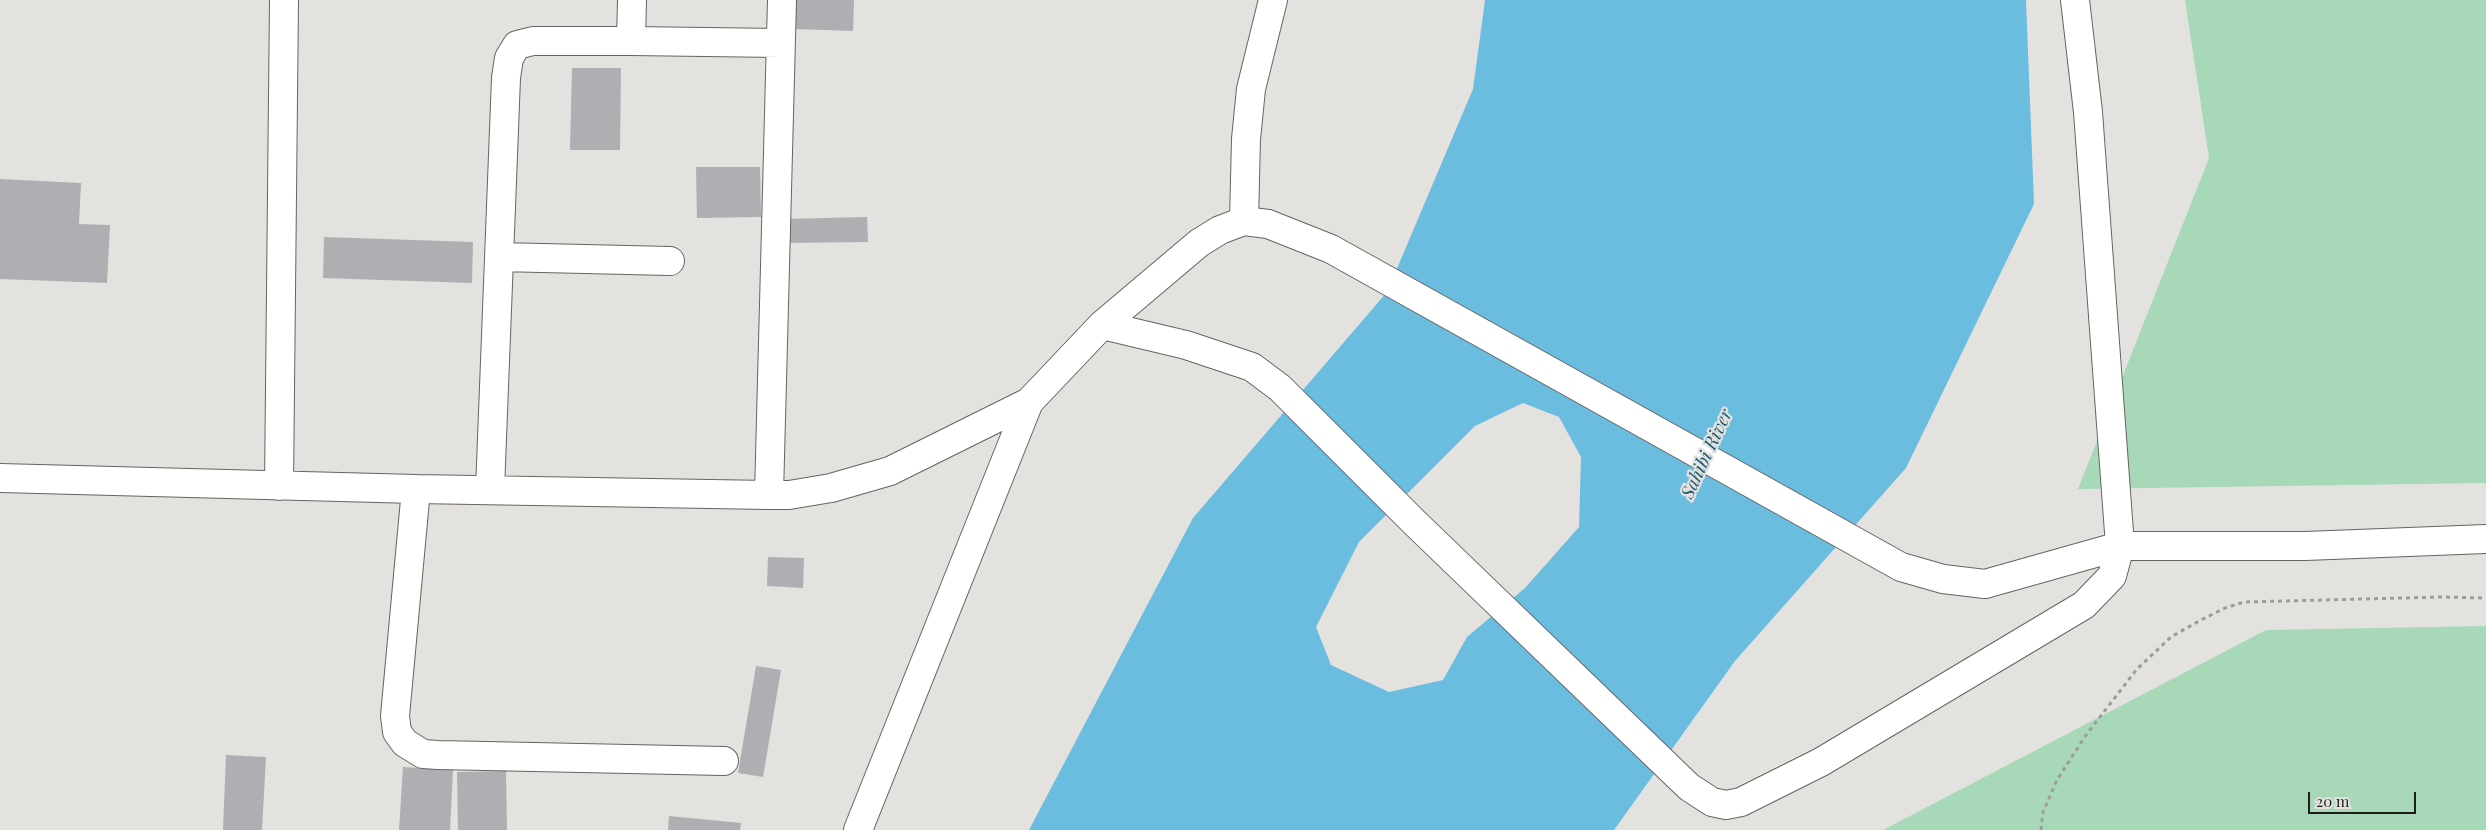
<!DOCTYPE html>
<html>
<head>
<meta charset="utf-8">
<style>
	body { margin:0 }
	#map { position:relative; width:2486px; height:830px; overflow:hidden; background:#e4e2df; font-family:"Playfair Display",serif }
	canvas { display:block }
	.scale { position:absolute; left:2308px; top:792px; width:108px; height:22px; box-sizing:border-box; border:2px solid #1e1d1c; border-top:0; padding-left:6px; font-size:15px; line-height:18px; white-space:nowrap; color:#1e1d1c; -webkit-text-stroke:4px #e4e2df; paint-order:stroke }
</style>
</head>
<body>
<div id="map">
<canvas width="2486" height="830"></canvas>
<div class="scale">20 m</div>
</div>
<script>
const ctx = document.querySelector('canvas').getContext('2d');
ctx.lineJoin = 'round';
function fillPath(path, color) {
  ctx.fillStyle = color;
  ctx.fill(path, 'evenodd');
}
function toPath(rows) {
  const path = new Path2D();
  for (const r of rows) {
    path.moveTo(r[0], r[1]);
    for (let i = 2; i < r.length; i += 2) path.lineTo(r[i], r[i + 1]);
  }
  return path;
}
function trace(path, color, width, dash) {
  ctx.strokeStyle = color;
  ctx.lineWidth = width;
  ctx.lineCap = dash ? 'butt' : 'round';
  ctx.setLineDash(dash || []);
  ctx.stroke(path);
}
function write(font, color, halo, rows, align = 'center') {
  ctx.font = font + ' "Playfair Display",serif';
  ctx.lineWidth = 4.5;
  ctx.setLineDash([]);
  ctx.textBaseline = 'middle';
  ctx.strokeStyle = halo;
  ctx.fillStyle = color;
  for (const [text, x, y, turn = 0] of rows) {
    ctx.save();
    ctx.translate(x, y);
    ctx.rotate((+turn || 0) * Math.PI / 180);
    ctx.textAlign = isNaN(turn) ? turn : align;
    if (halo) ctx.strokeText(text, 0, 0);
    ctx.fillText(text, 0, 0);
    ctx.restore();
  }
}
const green = toPath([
	[2185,0,2486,0,2486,483,2078,489,2209,158],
	[2486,626,2486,830,1883,830,2266,630]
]);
const water = toPath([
	[1485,0,2026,0,2034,204,1906,468,1735,661,1614,830,1029,830,1193,518,1387,292,1473,89],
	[1523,403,1559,417,1581,457,1579,527,1525,588,1467,637,1443,680,1389,692,1331,665,1316,627,1359,542,1475,426]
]);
const building = toPath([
	[795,0,854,0,853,31,794,29],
	[572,68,621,68,620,150,570,150],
	[696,167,760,167,761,217,697,218],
	[0,179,81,183,79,224,110,225,107,283,0,279],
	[867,217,868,242,784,243,784,219],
	[324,237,473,242,472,283,323,278],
	[768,557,804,558,803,588,767,586],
	[756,666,781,670,763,777,738,773],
	[226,755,266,757,262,830,223,830],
	[403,767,453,770,450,830,399,830],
	[506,771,507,830,458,830,457,772],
	[669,816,741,823,740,830,668,830]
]);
const path = toPath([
	[2041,830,2043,812,2057,780,2086,735,2137,669,2171,637,2199,621,2225,608,2244,602,2442,597,2486,598]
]);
const minor = toPath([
	[631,41,632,0],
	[1244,221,1246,139,1251,89,1273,0],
	[499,257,670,261],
	[1102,325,1186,345,1252,367,1280,388,1414,522,1689,787,1712,802,1726,805,1741,802,1821,762,2084,605,2112,576,2120,546,2088,112,2075,0],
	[0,478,416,489,769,495,789,495,831,488,890,471,1029,402,1102,325,1199,243,1220,230,1244,221,1268,224,1331,249,1901,567,1943,579,1985,584,2120,546,2305,546,2486,539],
	[279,486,284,0],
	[416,489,395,716,397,732,405,743,423,754,438,755,724,761],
	[490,490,506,78,509,58,517,45,533,41,631,41,780,43],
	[769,495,782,0],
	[858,830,1029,402]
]);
const waterNames = [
	["Sahibi River",1707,454,-65]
];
fillPath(green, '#a7d9b9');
fillPath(water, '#6bbde0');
fillPath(building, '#afaeb2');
trace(minor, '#666462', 30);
trace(path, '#9e9c9a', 3, [4, 4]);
trace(minor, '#fff', 28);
write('italic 18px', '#195a72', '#e4e2df', waterNames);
</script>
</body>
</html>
